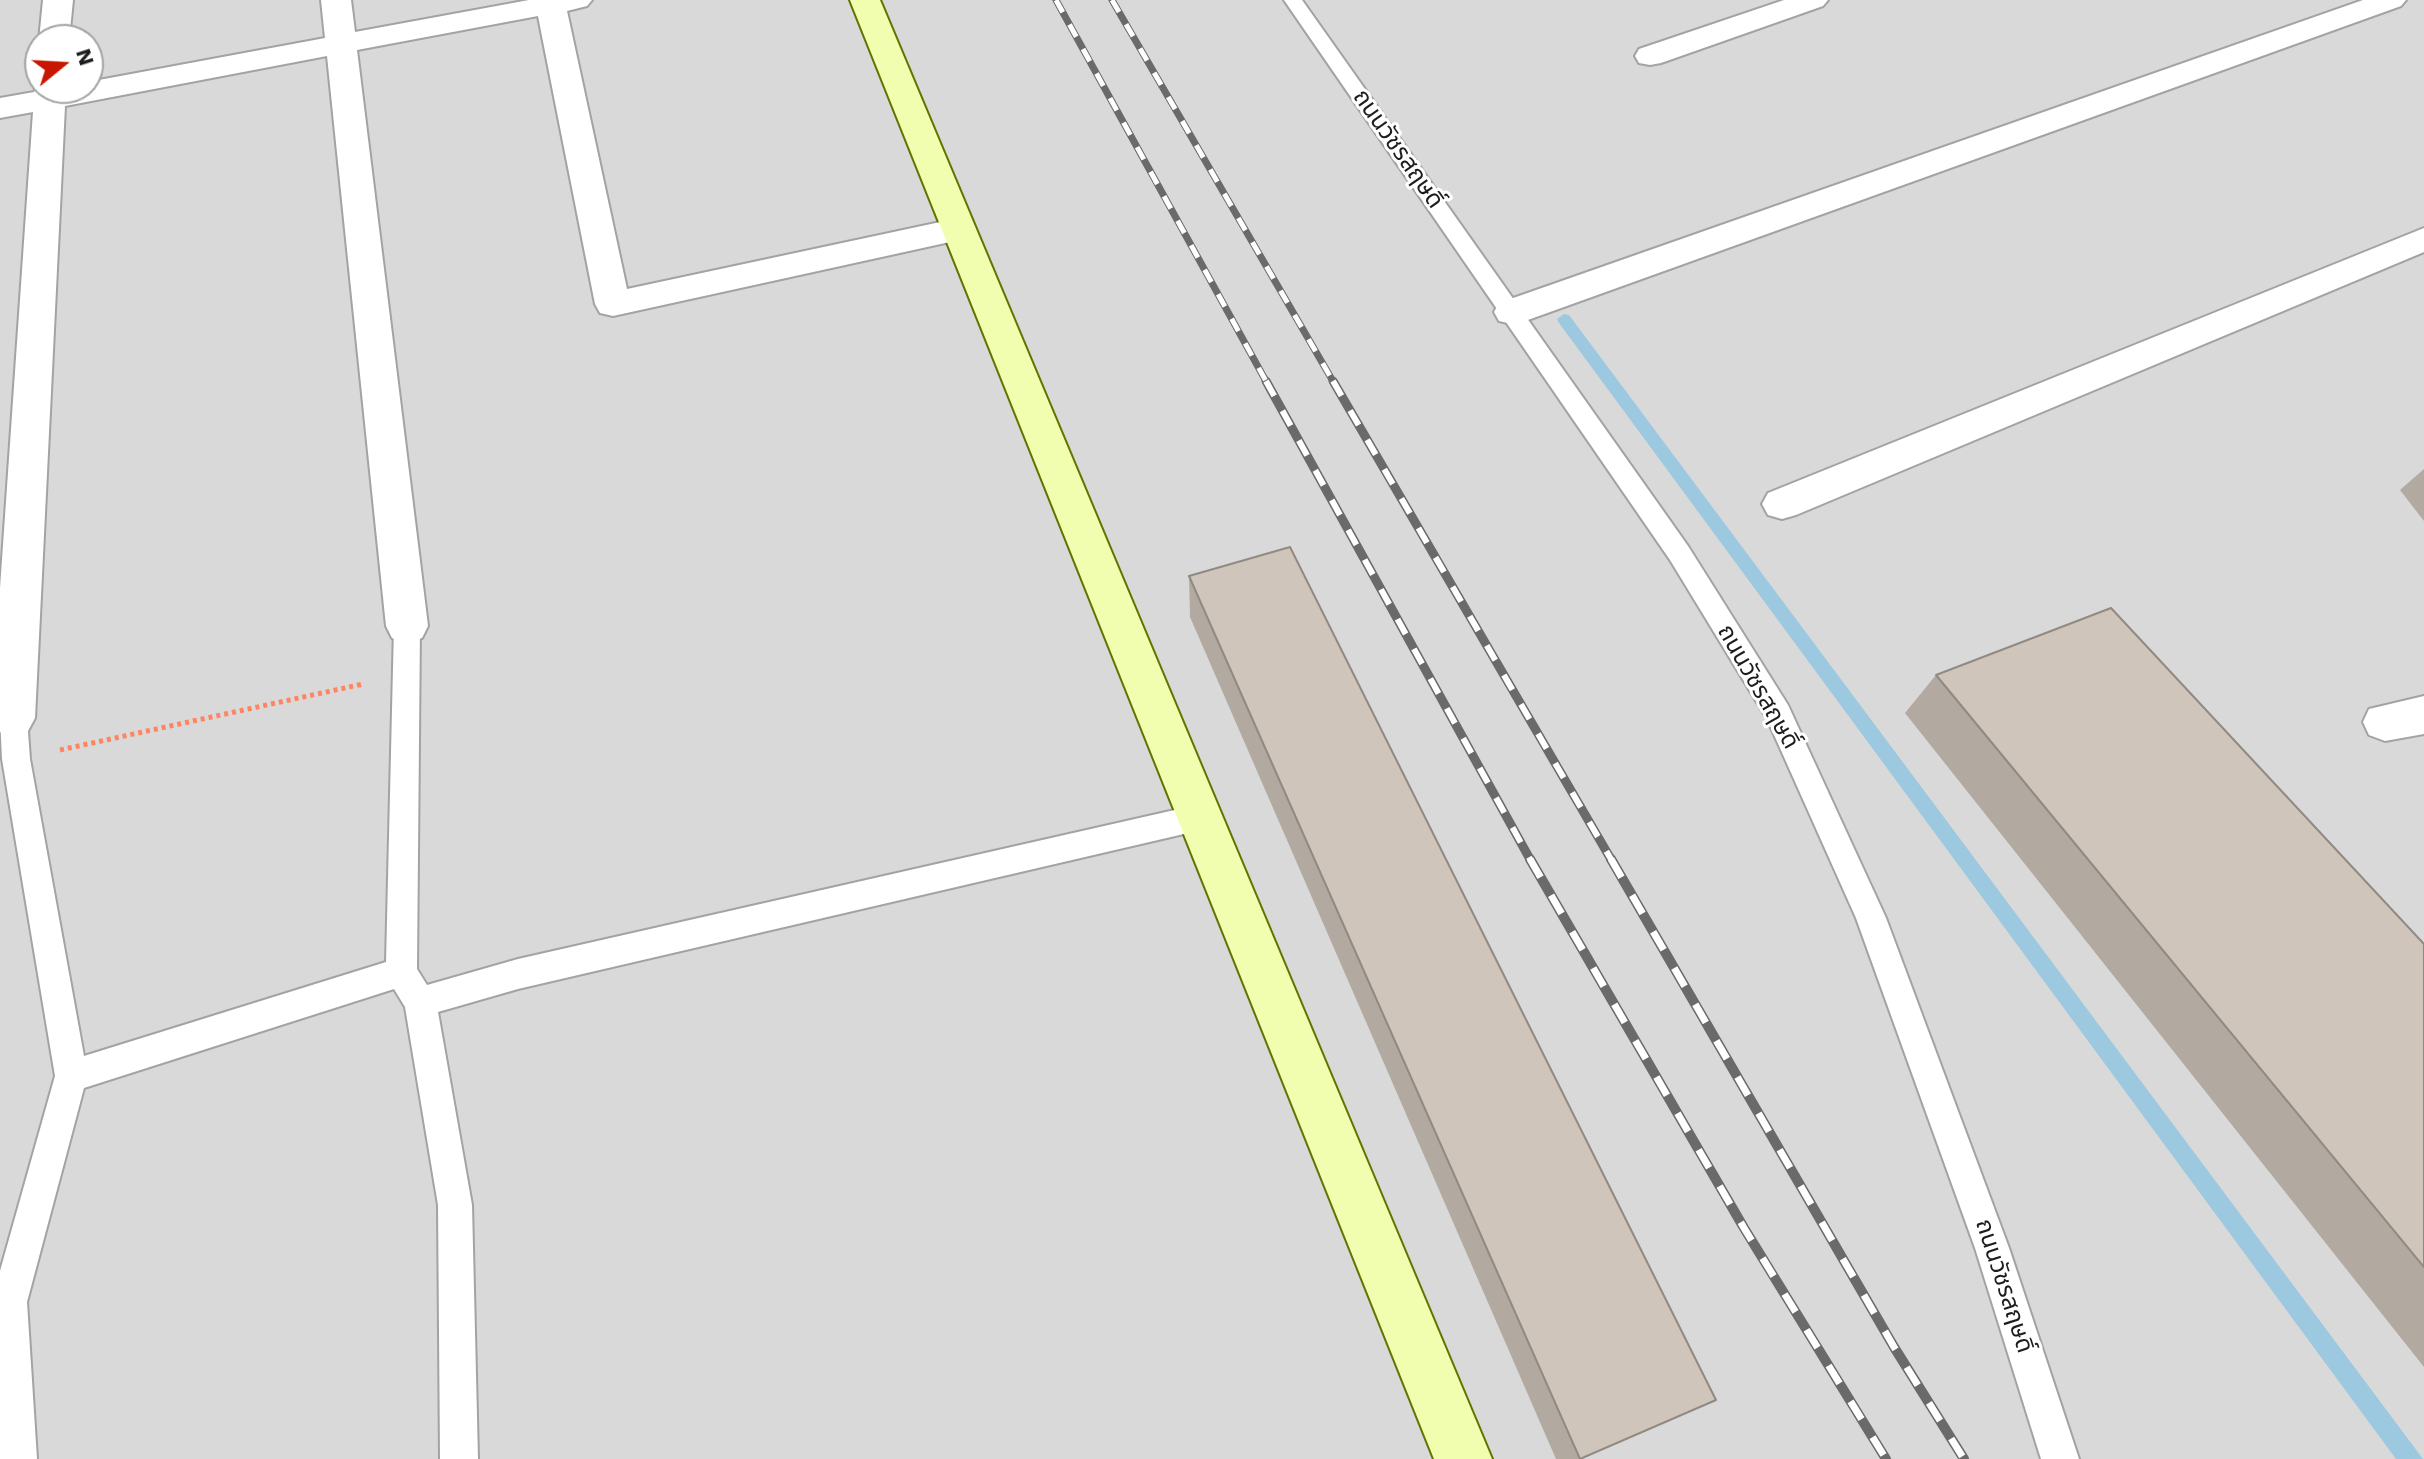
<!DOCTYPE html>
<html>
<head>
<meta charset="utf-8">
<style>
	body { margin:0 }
	#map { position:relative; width:2424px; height:1459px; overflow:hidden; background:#efece1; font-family:"Work Sans",sans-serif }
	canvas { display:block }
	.north { position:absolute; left:24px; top:24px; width:80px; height:80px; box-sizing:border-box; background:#fff; border:2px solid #a4a4a4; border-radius:50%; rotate:72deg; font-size:22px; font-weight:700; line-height:32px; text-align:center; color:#1c1c1c }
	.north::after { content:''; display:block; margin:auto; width:28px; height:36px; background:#c81700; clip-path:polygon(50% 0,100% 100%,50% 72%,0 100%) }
</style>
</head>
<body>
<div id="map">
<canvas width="2424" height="1459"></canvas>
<div class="north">N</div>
</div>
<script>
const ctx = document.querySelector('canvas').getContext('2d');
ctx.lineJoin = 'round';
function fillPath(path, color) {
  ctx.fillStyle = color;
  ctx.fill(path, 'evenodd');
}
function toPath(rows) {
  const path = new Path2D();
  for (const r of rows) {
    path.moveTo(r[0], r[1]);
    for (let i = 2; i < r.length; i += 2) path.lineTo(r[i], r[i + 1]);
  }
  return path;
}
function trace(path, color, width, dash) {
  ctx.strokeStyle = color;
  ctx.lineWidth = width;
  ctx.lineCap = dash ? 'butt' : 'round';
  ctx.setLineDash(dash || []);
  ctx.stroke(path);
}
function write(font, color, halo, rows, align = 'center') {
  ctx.font = font + ' "Work Sans","Noto Sans Thai",sans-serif';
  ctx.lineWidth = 6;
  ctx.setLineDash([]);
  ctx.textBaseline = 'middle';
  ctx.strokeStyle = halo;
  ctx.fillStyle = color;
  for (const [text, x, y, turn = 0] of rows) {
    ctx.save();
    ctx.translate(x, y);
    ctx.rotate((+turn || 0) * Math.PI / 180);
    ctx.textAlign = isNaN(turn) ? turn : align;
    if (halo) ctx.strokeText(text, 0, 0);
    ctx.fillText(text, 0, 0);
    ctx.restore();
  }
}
const residential = toPath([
	[0,0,2424,0,2424,1459,0,1459],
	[40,40,88,40,88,88,40,88]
]);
const stream = toPath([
	[1564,314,1569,315,2423,1459,2396,1459,1559,323,1557,319,1564,314]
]);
const path = toPath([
	[60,750,363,684]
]);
const lane = toPath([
	[1284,0,1302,0,1688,546,1788,705,1886,918,2009,1248,2079,1459,2041,1459,1975,1248,1856,918,1767,719,1670,560,1284,0],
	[407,615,416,618,420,626,417,969,427,985,518,959,1201,804,1211,808,1216,817,1211,826,1201,830,518,989,438,1012,472,1205,478,1459,440,1459,438,1205,405,1007,394,989,84,1088,27,1302,37,1459,0,1459,0,1271,55,1076,2,759,0,716,3,710,13,706,23,710,27,718,30,759,84,1056,386,962,394,626,398,618,407,615]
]);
const street = toPath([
	[43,0,73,0,69,40,39,40,43,0],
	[321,0,351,0,355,32,529,0,592,0,587,6,567,11,627,289,959,218,971,221,976,229,971,237,959,240,613,316,600,313,595,304,538,16,357,50,428,626,422,638,407,643,392,638,386,626,327,56,65,106,35,718,28,731,13,737,0,732,0,588,33,112,0,118,0,98,34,92,40,81,40,88,88,88,88,82,325,38,321,0],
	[1784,0,1828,0,1823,6,1661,63,1650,65,1639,63,1635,56,1639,49,1784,0],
	[2363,0,2406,0,2401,6,1525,321,1512,324,1499,321,1494,312,1499,303,2363,0],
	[2424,228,2424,252,1796,515,1782,519,1768,515,1762,504,1768,493,2424,228],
	[2424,696,2424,734,2385,741,2369,735,2363,722,2369,709,2424,696]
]);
const secondary = toPath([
	[850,0,880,0,1492,1459,1434,1459,850,0]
]);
const railFar2 = toPath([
	[1056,0,1267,383],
	[1112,0,1334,383]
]);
const railFar1 = toPath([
	[1266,381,1531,861],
	[1333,381,1612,861]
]);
const rail = toPath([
	[1530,859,1744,1228,1886,1459],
	[1611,859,1894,1347,1964,1459]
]);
const wall = toPath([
	[2424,469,2424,521,2400,490],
	[1189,576,1580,1459,1556,1459,1190,617],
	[1936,675,2424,944,2424,1367,1905,713]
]);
const building = toPath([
	[1290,547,1716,1400,1580,1459,1189,576,1290,547],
	[2111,608,2424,944,2424,1267,1936,675,2111,608]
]);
const streetNames = [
	["ถนนวัชรสฤษดิ์",1398,149,55],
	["ถนนวัชรสฤษดิ์",1758,687,60],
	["ถนนวัชรสฤษดิ์",2004,1286,72]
];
fillPath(residential, '#dad9d9');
fillPath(stream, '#9dc9e0');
trace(lane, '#a3a3a3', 4);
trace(street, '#a3a3a3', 4);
trace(secondary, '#5c7600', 4);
trace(path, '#ff8461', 5, [4, 4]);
fillPath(lane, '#fff');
fillPath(street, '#fff');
fillPath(secondary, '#f1feaf');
trace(railFar2, '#6a6a6a', 7);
trace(railFar1, '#6a6a6a', 9);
trace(rail, '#6a6a6a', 10);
trace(railFar2, '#fff', 5, [14]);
trace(railFar1, '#fff', 6, [17]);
trace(rail, '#fff', 7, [21]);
fillPath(wall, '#b2a9a0');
fillPath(building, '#cfc5ba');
trace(building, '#918a82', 2);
write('24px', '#1c1c1c', '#fff', streetNames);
</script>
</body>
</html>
